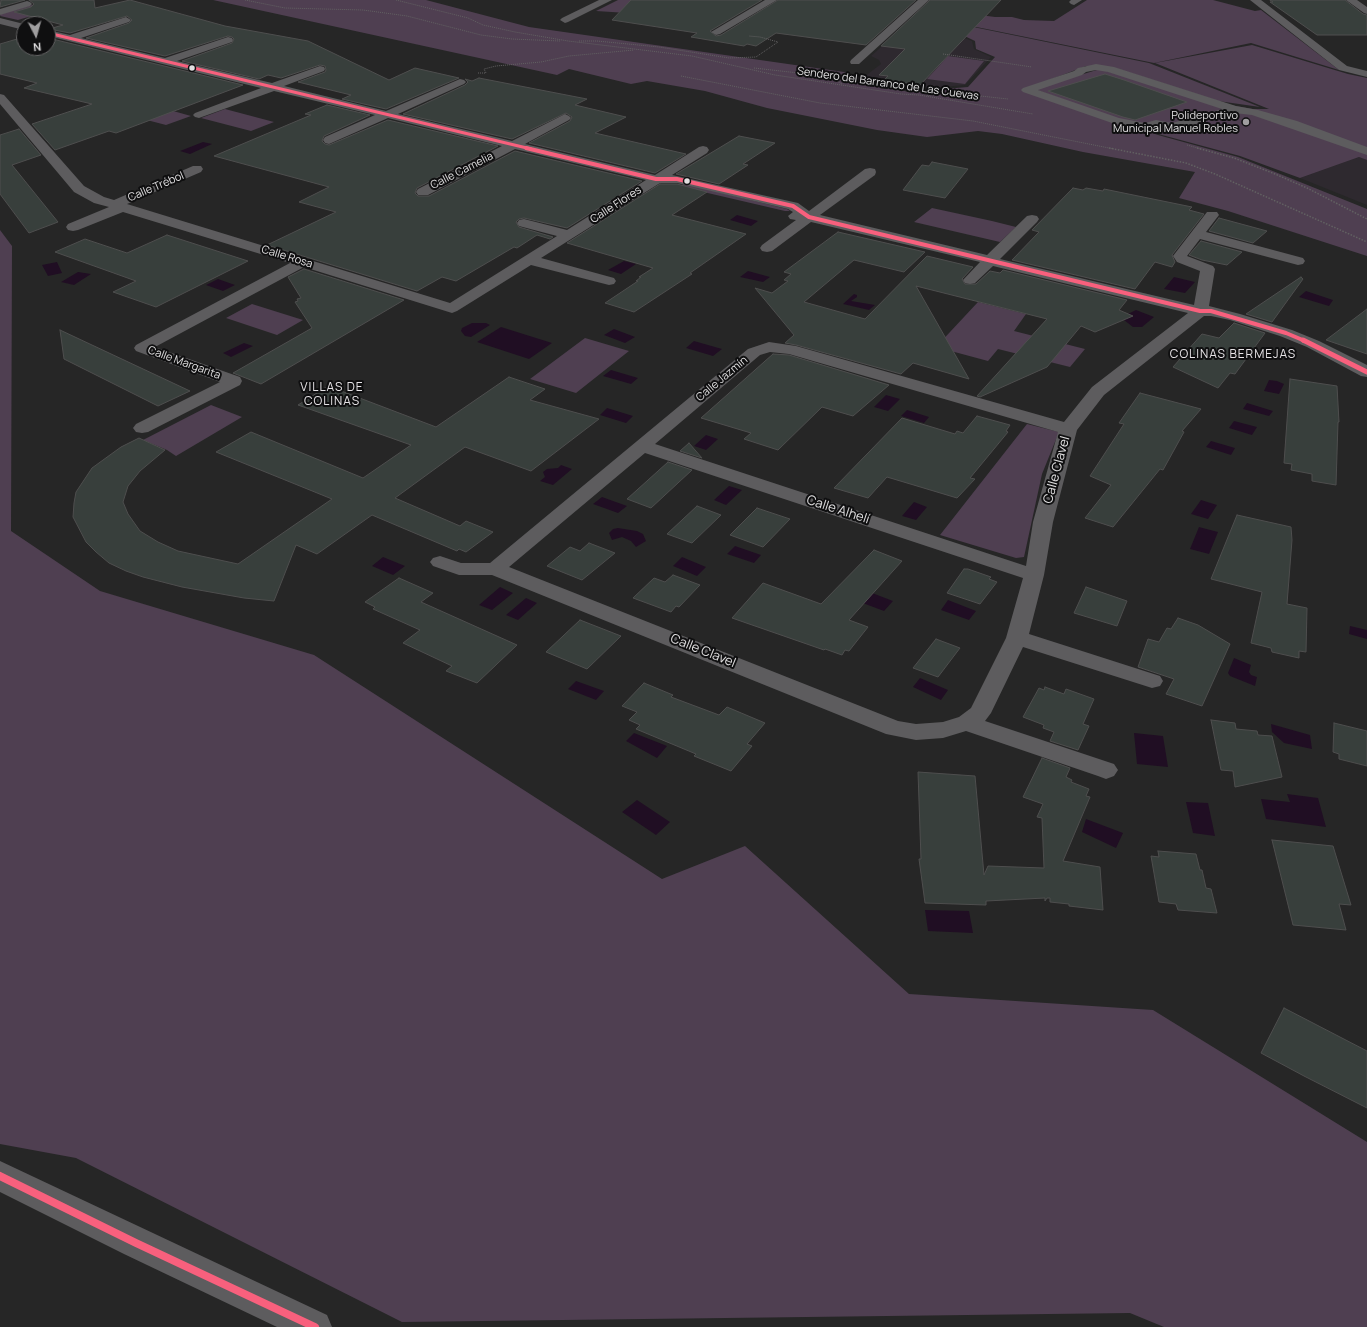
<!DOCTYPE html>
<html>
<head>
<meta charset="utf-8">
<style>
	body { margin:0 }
	#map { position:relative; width:1367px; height:1327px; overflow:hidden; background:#262626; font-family:Manrope,sans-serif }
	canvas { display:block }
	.north { position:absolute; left:16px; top:16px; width:40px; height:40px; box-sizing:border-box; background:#0f0f10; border:1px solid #636263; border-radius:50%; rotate:174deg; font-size:11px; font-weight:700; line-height:16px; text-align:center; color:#e0dfe0 }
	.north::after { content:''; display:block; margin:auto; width:14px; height:18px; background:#9f9e9f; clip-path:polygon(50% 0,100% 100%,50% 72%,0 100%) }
</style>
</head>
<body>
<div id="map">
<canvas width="1367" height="1327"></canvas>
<div class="north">N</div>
</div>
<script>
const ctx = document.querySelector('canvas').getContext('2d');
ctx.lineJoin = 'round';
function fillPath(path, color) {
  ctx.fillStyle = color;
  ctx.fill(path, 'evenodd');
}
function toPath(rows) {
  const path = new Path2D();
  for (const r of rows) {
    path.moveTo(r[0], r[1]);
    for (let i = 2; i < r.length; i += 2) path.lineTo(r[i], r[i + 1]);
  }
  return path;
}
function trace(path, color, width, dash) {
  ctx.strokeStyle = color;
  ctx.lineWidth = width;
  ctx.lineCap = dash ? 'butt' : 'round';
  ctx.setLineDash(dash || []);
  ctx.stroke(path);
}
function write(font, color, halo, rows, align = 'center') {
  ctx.font = font + ' Manrope,sans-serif';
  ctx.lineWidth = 4;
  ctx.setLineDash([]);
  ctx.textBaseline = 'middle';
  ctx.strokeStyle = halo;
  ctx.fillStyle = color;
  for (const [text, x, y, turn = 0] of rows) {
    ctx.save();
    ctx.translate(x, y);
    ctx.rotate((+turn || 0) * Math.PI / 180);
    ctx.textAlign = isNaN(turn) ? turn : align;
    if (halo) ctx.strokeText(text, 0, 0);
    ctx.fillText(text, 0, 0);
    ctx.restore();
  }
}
const built = toPath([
	[917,15,945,30,972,41,974,49,991,57,965,85,919,89,892,85,864,77,881,64,879,60,871,56],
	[1359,157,1367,160,1367,205,1300,178]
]);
const green = toPath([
	[49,0,74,3,18,20,0,16,1,14],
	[213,0,426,0,529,27,844,72,861,78,908,92,968,87,995,57,976,49,975,41,950,29,944,21,1149,63,1260,107,1218,101,1115,68,1086,66,1023,90,1158,135,1238,157,1367,209,1367,256,1228,211,1179,198,1195,172,1083,152,1002,134,978,131,927,137,877,130,767,108,705,91,647,81,631,84,569,69,557,75],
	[618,0,652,0,659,15,596,11],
	[1087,0,1213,0,1255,11,1261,10,1339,70,1251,43,1154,63,942,20,980,15,995,17,1012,17,1024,20,1054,21],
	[1252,45,1348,74,1367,78,1367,160,1359,157,1300,178,1240,156,1162,135,1034,89,1100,69,1206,101,1253,109,1269,109,1155,63],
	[948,56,984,61,965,84,927,79],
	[141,102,191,116,166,125,116,112],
	[225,109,274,122,251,131,201,118],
	[686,184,787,209,790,211,785,211,682,187,681,185],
	[932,208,992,221,1016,227,1000,242,914,222],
	[0,230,12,246,11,531,100,591,314,655,662,879,745,846,909,994,1153,1010,1367,1142,1367,1327,1164,1327,1130,1313,402,1322,76,1158,0,1144],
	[978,302,1026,314,1014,331,1085,349,1070,367,998,349,988,361,936,347],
	[252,304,303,320,277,335,226,318],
	[585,338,629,351,576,393,530,379],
	[211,405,242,417,176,456,167,450,143,440],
	[1027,424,1059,432,1042,474,1024,557,1016,558,940,535]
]);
const water = toPath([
	[203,142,212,144,190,154,180,151],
	[737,215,758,221,751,226,730,220],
	[624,261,636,264,621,274,608,270],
	[57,262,62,273,48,276,42,265],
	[748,271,770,277,763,282,740,277],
	[78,272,91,274,74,285,61,282],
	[1174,277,1195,282,1185,293,1164,289],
	[218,279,235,285,223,291,206,285],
	[1306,291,1333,300,1329,306,1299,297],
	[854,294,857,295,857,297,851,301,875,305,869,310,843,304],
	[1136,310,1154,317,1142,327,1133,327,1124,320,1132,316,1128,314],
	[472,323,486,323,490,325,471,337,465,336,461,331,462,328],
	[501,327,552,343,529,359,477,342],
	[614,329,635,337,625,343,604,335],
	[694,341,722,349,713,356,686,348],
	[244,343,253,346,231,357,223,353],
	[611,370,638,378,631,384,603,376],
	[1269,380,1277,381,1284,384,1279,394,1264,391],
	[886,395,900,399,888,411,874,407],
	[1247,403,1273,411,1269,416,1243,409],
	[607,408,633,416,626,423,600,415],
	[907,410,929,417,924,423,901,416],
	[1234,421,1257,427,1252,435,1229,428],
	[706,435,718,439,706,450,694,446],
	[1211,441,1235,448,1231,455,1206,447],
	[561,465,572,469,553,485,540,481,545,477,543,472,547,469,558,468],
	[729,486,742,490,726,505,714,500],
	[602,497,627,506,618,513,593,504],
	[1201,500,1217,505,1208,519,1191,514],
	[914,502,927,507,916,520,902,516],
	[1199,527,1218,532,1209,554,1190,549],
	[618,528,637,531,643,534,646,541,636,547,631,541,622,537,612,540,609,533,613,529],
	[735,546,761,555,754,563,727,554],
	[383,557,405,566,393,575,372,566],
	[682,557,706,567,697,576,673,566],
	[500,587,513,593,492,610,479,605],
	[859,588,893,601,884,611,852,599],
	[526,598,537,603,518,620,506,615],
	[948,600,976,611,969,620,941,610],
	[1350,626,1367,630,1367,639,1349,634],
	[1234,658,1251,665,1249,672,1251,675,1257,677,1255,686,1230,676,1228,673],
	[920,678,948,690,941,700,913,687],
	[576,681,604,691,596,700,568,689],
	[1271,724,1310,735,1312,749,1284,743,1272,732],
	[634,733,667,746,657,758,626,741],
	[1134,733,1163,736,1168,767,1137,764],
	[1287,794,1318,798,1326,827,1266,819,1261,799,1290,802],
	[637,800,670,822,656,835,622,812],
	[1186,802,1208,803,1215,836,1193,833],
	[1086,819,1123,833,1116,848,1082,832],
	[925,910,969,911,973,933,928,931]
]);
const building = toPath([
	[1,0,25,0,0,7,1,0],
	[29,0,94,0,95,8,130,0,225,26,308,41,389,80,415,68,459,78,386,109,342,99,351,95,298,82,325,72,326,70,325,66,320,65,281,78,268,75,259,79,182,61,232,43,234,39,232,37,228,36,165,56,86,38,129,23,132,20,127,16,70,33,49,29,63,25,14,12,31,7,34,4,29,0],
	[631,0,762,0,710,31,716,36,721,35,778,0,916,0,866,45,776,33,756,46,747,44,744,46,691,37,697,33,612,20,631,0],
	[930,0,1001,0,920,85,884,80,888,76,879,75,905,49,881,46,930,0],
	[1270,0,1345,0,1363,14,1367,15,1367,35,1317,35,1270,2,1273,2,1270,0],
	[24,37,24,48,48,48,48,38,243,85,116,133,109,131,55,150,32,124,92,104,24,88,37,83,0,74,0,44,24,37],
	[1105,74,1124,80,1187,102,1135,120,1123,117,1048,91,1105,74],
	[479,78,587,99,575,105,626,117,595,133,686,154,655,173,529,143,570,121,572,117,566,113,512,139,403,114,465,85,468,82,465,79,472,81,479,78],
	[327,105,370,115,324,136,322,141,325,144,329,145,388,120,498,146,417,188,415,193,418,196,429,196,515,151,642,181,567,228,524,218,519,219,516,222,519,227,553,237,550,239,537,235,517,248,514,247,456,281,442,277,417,291,267,245,336,212,299,202,329,187,214,156,311,115,305,114,327,105],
	[19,129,41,155,12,165,58,222,29,233,0,194,0,135,19,129],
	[739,136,775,143,743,164,748,165,719,184,676,174,739,136],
	[932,162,968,169,945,198,903,190,922,165,929,166,932,162],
	[660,184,677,184,707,192,672,215,746,234,690,273,692,274,634,312,605,303,638,281,636,281,641,277,639,277,653,268,567,243,660,184],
	[1073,188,1083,190,1086,188,1103,191,1104,189,1192,207,1189,210,1204,214,1172,255,1175,262,1172,267,1155,262,1135,289,1012,260,1039,232,1032,230,1073,188],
	[1219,218,1267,231,1253,243,1209,231,1219,218],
	[838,232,925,252,904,272,854,260,804,302,865,319,927,256,973,267,962,279,965,284,976,284,990,271,1000,273,1003,270,1127,300,1119,310,1133,316,1095,332,1081,326,1047,367,980,397,977,396,1047,319,916,286,969,379,913,363,901,374,796,345,785,343,794,335,755,288,772,293,788,281,784,280,791,274,784,272,838,232],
	[167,235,248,261,156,307,113,292,136,281,55,252,85,239,127,253,167,235],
	[1201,241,1242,252,1227,265,1202,260,1189,255,1201,241],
	[304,269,404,300,261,384,233,373,312,328,295,302,298,301,297,299,301,298,288,277,304,269],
	[1301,277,1303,279,1272,322,1246,314,1301,277],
	[1367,309,1367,354,1326,340,1367,309],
	[1234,323,1265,333,1235,374,1230,373,1218,388,1173,367,1202,334,1219,338,1234,323],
	[60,330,190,391,158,406,64,359,60,330],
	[773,354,789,355,889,385,853,416,822,407,778,450,744,439,751,433,701,418,773,354],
	[509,377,545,389,530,400,599,419,531,471,465,447,395,498,460,526,466,521,493,532,466,552,459,549,457,551,372,515,317,554,296,545,274,601,244,598,182,587,143,577,126,571,109,563,96,552,86,542,73,517,74,503,76,492,92,468,121,447,139,438,165,450,140,471,128,486,123,502,128,514,140,531,158,542,178,551,238,564,332,499,216,452,251,432,363,478,411,445,298,405,328,386,436,427,509,377],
	[1290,379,1337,386,1339,422,1338,422,1336,485,1312,481,1312,474,1291,470,1292,464,1284,463,1290,379],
	[1140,393,1201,409,1182,431,1184,432,1163,470,1160,469,1113,527,1085,518,1111,485,1090,476,1124,424,1119,423,1140,393],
	[977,416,1010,425,1006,431,1008,432,970,478,975,479,957,498,887,477,868,498,834,488,902,418,955,434,957,431,963,433,977,416],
	[689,443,702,458,680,451,689,443],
	[668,462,692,470,651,508,627,499,668,462],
	[697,506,721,515,692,543,667,534,697,506],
	[757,508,790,519,763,547,730,535,757,508],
	[1237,515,1291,527,1292,540,1287,604,1307,608,1306,652,1299,651,1299,658,1272,652,1271,648,1251,643,1262,592,1211,579,1237,515],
	[589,543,615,553,582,580,547,566,570,547,580,551,589,543],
	[874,550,902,561,849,620,868,627,849,651,845,650,842,655,825,649,824,650,732,618,763,583,821,604,874,550],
	[964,569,968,569,991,577,989,579,997,582,980,604,947,593,964,569],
	[673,575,700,585,679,607,676,606,671,612,633,598,654,578,665,582,673,575],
	[399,578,433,593,421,602,517,645,477,683,446,671,452,666,403,643,420,630,373,609,375,607,365,602,399,578],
	[1086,587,1127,601,1117,626,1074,613,1086,587],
	[1178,618,1198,625,1230,644,1202,706,1166,694,1174,679,1138,667,1148,639,1159,642,1167,628,1171,629,1178,618],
	[580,620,621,636,587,669,546,652,580,620],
	[936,639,960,648,938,677,913,668,936,639],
	[644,683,673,695,671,697,719,715,727,707,765,723,747,744,752,746,731,771,694,756,696,754,636,729,640,725,629,720,637,712,622,706,644,683],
	[1045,687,1064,694,1066,689,1094,699,1083,724,1089,726,1078,750,1050,741,1054,732,1043,728,1044,725,1023,717,1039,688,1044,690,1045,687],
	[1211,720,1235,723,1236,729,1257,731,1258,735,1272,736,1282,777,1235,787,1233,771,1221,770,1211,720],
	[1334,723,1367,731,1367,766,1339,759,1339,754,1333,752,1334,723],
	[1042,758,1070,768,1066,777,1072,780,1071,782,1089,789,1086,796,1090,797,1063,861,1100,867,1103,910,1069,906,1069,904,1050,902,1050,898,1047,898,1045,901,1045,898,986,901,986,905,925,903,919,859,921,859,918,772,975,776,984,875,988,866,1044,868,1042,818,1037,817,1043,804,1023,797,1042,758],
	[1272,840,1333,846,1351,905,1339,904,1346,930,1293,925,1272,840],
	[1158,851,1196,854,1200,870,1202,870,1206,888,1211,889,1217,913,1178,910,1176,904,1159,902,1151,856,1159,857,1158,851],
	[1284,1008,1367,1051,1367,1108,1304,1076,1261,1053,1284,1008]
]);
const pathFar1 = toPath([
	[245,0,285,8,363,10,407,16,481,35,512,39,560,41],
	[396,0,468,18,483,25,515,32,568,41,692,56,775,75,901,94,919,95,1033,114],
	[579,41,597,41,659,47,729,58,756,57,778,42,760,37,749,36],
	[943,54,1032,67],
	[754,68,834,77,839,72],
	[478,73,486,73,484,69,496,66,541,62,569,56,634,50],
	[837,74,837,81,842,84],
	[681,76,820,103,973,121,1114,149],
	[927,95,962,94,1008,99],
	[1187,145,1201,149]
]);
const path = toPath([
	[1109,148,1186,163,1215,174,1367,242],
	[1197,148,1234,158,1275,174,1307,188,1367,219]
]);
const minor = toPath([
	[599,0,612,0,568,22,565,23,560,20,562,18,599,0],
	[765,0,777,0,720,34,716,35,711,32,765,0],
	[918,0,929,0,859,64,851,64,850,62,851,60,918,0],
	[1071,0,1082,0,1074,5,1071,4,1069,2,1071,0],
	[1250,0,1261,0,1347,66,1367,71,1367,77,1339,70,1250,0],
	[1346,0,1357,0,1367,7,1367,14,1364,13,1346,0],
	[27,1,30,2,32,4,30,6,0,15,0,9,27,1],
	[126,17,131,20,129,22,81,38,165,58,228,37,232,38,233,40,232,42,177,61,272,83,320,66,324,67,325,69,324,71,284,86,386,111,460,79,464,80,466,82,464,84,398,114,512,141,565,114,569,116,571,118,569,120,525,144,655,175,699,147,703,146,707,147,709,150,707,153,672,175,798,203,809,211,865,169,870,168,875,169,876,172,875,175,820,215,987,255,1027,216,1032,215,1037,216,1039,219,1037,222,1000,259,1194,305,1200,271,1177,262,1173,256,1207,212,1217,212,1219,215,1206,232,1303,258,1305,261,1303,264,1298,265,1200,239,1187,256,1213,266,1215,269,1209,306,1240,314,1292,330,1319,341,1367,365,1367,377,1361,376,1307,347,1280,336,1230,320,1211,316,1204,316,1104,395,1077,430,1053,522,1044,575,1029,634,1160,676,1163,681,1160,686,1152,688,1023,647,991,713,985,721,1114,764,1118,770,1114,776,1106,779,1098,776,966,731,943,738,916,740,886,734,492,575,459,575,433,566,430,562,433,558,440,556,461,563,490,563,748,349,769,342,796,346,1064,422,1092,387,1188,313,993,266,975,283,970,284,965,283,963,280,980,262,811,222,772,251,767,252,762,251,760,248,762,245,796,220,790,219,788,216,793,212,788,209,677,183,660,183,541,258,614,278,616,281,614,284,609,285,531,265,457,311,452,313,304,267,155,347,240,377,242,381,240,385,148,432,142,433,136,432,133,428,136,424,220,382,136,351,134,348,136,345,290,263,123,212,78,230,73,231,68,230,66,227,68,224,109,207,94,203,74,192,0,104,0,94,4,95,84,186,104,197,114,200,193,166,201,166,203,169,201,172,127,204,450,303,557,236,519,226,517,223,519,220,524,219,567,230,646,180,515,149,428,195,418,195,416,192,418,189,502,146,388,118,329,144,325,143,323,140,325,137,375,115,274,91,199,118,195,117,193,115,195,113,261,88,48,36,48,30,70,35,126,17],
	[770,352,789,354,1058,432,1033,522,1026,566,655,444,760,355,770,352],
	[645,453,1023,578,1006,638,971,708,959,717,943,722,916,724,898,721,509,567,645,453],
	[0,18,24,24,24,30,0,24,0,18],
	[1096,64,1114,67,1236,106,1258,110,1297,121,1367,147,1367,155,1252,115,1234,113,1172,131,1156,128,1145,131,1112,123,1023,92,1021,90,1023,88,1074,71,1078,68,1096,64],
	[1096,70,1108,72,1222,109,1172,123,1156,120,1145,123,1119,118,1038,90,1082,75,1086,72,1096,70],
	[0,1161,327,1315,332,1327,277,1327,124,1254,0,1192,0,1161]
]);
const bus1Far3 = toPath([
	[48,33,531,149]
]);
const bus1Far2 = toPath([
	[526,148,656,179,677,179,793,206,809,217,1200,311,1211,311,1286,333,1305,341]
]);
const bus1Far1 = toPath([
	[1303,340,1367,372]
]);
const bus1 = toPath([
	[0,1176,136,1243,315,1327]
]);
const markers = [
	[192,68,3.5,"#e0dfe0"],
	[1246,122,4,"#9f9e9f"],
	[687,181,3.5,"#e0dfe0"]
];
const farStreetnames = [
	["Sendero del Barranco de Las Cuevas",888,84,8],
	["Calle Camelia",462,171,-27],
	["Calle Trébol",156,187,-23],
	["Calle Flores",616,205,-33],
	["Calle Rosa",287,257,17],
	["Calle Margarita",184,363,20],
	["Calle Jazmín",722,379,-40]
];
const farPoinames = [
	["Polideportivo",1238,116],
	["Municipal Manuel Robles",1238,129]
];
const farNeighbourhoodnames = [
	["COLINAS BERMEJAS",1233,355],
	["VILLAS DE",332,388],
	["COLINAS",332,402]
];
const streetNames = [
	["Calle Clavel",1057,470,-75],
	["Calle Alhelí",838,510,18],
	["Calle Clavel",703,651,22]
];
fillPath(built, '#2e292f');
fillPath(green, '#4f3f51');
fillPath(water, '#200e23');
fillPath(building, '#383f3c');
trace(building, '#4e4e4e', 1);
trace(pathFar1, '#626162', 1, [1, 1]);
trace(path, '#626162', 1.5, [1.5, 1.5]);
fillPath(minor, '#5d5c5e');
trace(bus1Far3, '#f8607d', 3);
trace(bus1Far2, '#f8607d', 4);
trace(bus1Far1, '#f8607d', 5);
trace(bus1, '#f8607d', 8);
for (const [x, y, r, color] of markers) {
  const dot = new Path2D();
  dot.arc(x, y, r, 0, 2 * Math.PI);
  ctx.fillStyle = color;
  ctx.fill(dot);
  trace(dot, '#0f0f10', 1.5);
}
write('11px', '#e0dfe0', '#0f0f10', farStreetnames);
write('11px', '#e0dfe0', '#0f0f10', farPoinames, 'right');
ctx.letterSpacing = '1px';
write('12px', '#e6e3e6', '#0f0f10', farNeighbourhoodnames);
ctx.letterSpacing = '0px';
write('13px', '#e0dfe0', '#0f0f10', streetNames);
</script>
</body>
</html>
